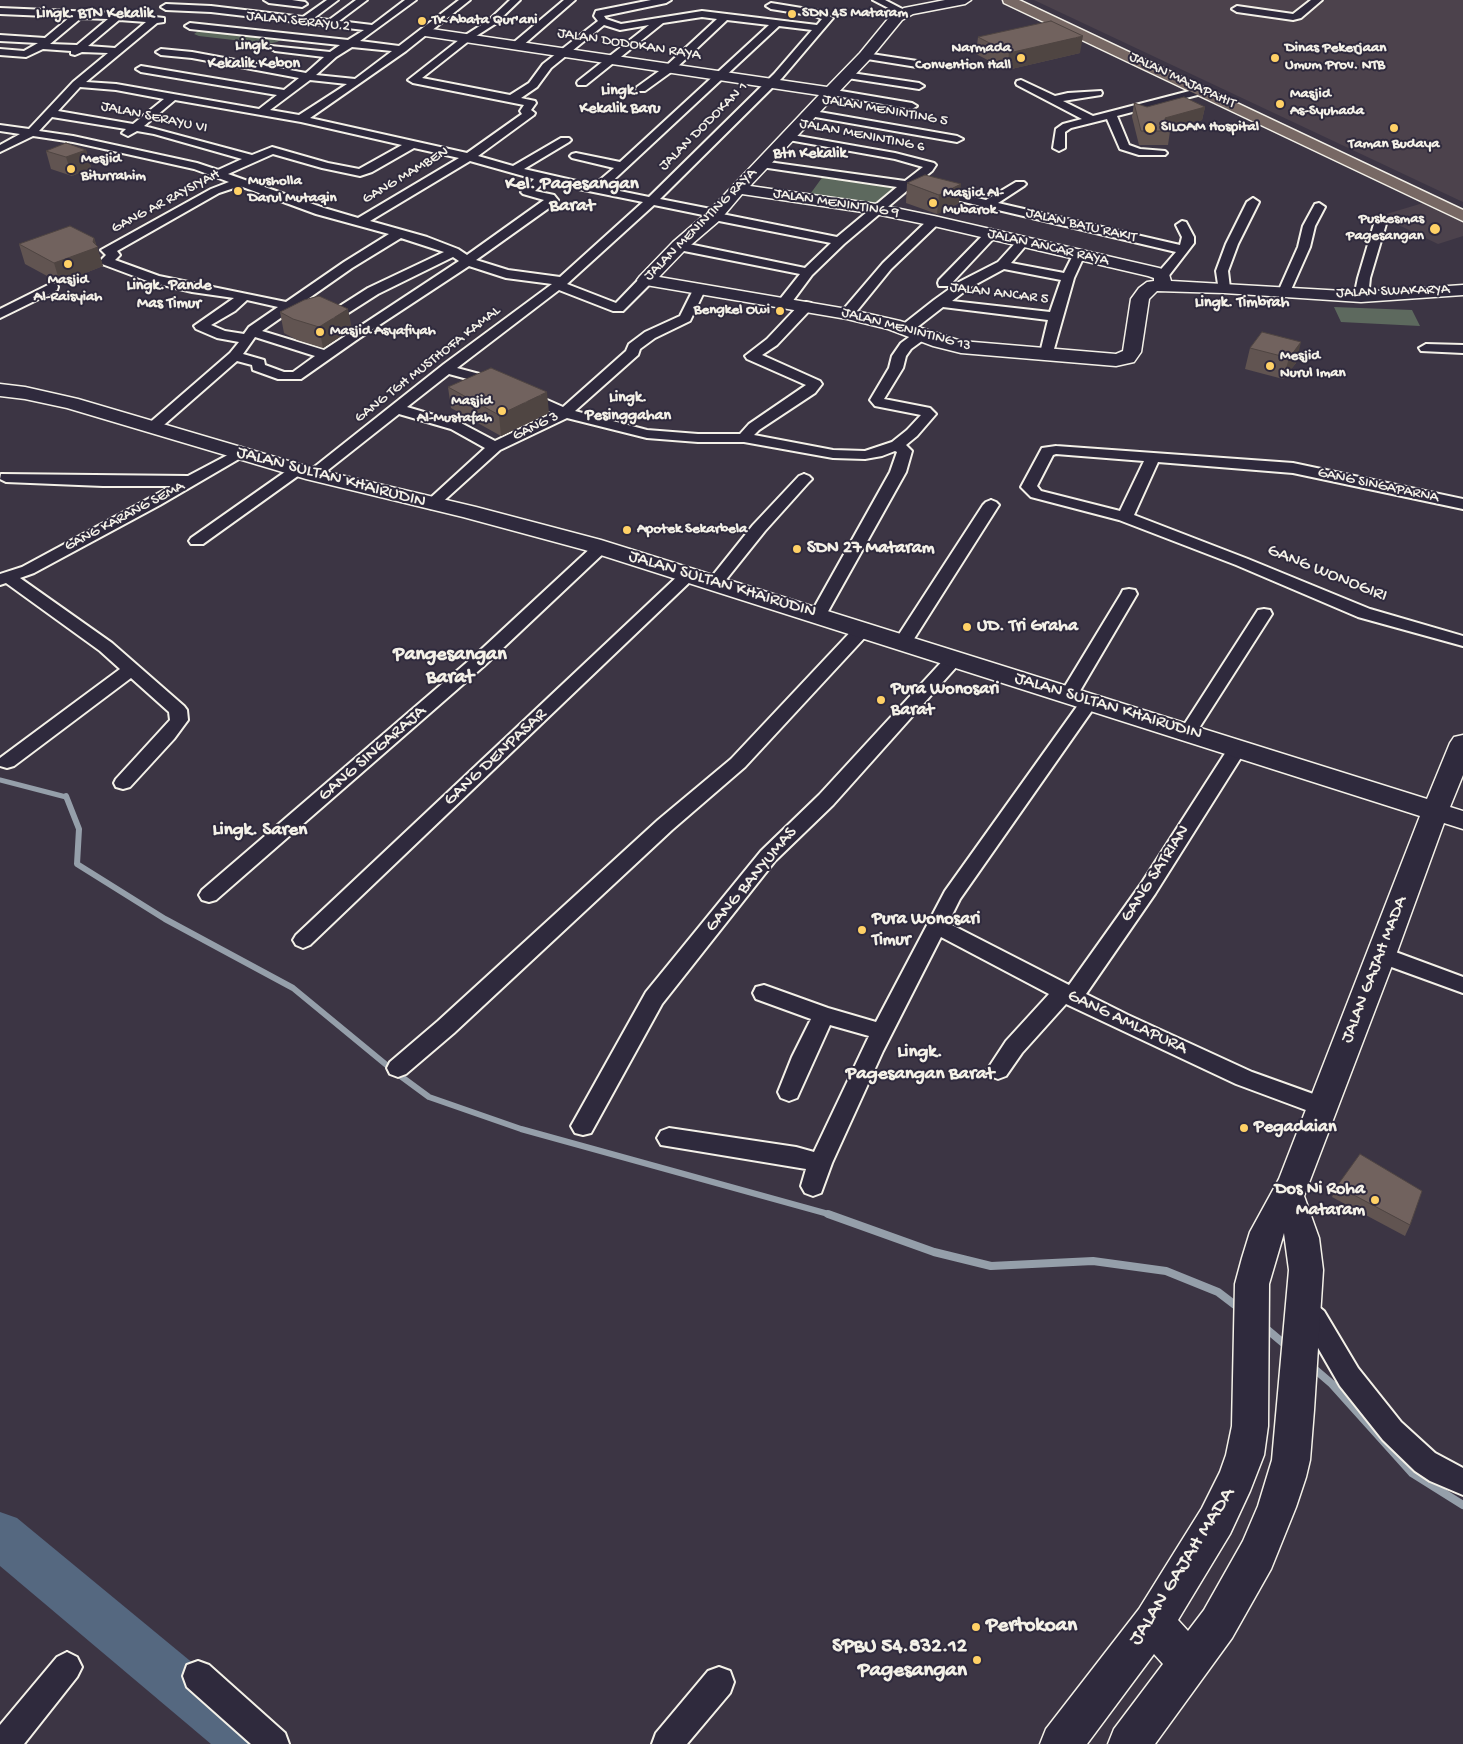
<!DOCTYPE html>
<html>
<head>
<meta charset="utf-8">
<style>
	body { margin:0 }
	canvas { display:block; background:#3c3544 }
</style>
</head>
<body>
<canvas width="1463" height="1744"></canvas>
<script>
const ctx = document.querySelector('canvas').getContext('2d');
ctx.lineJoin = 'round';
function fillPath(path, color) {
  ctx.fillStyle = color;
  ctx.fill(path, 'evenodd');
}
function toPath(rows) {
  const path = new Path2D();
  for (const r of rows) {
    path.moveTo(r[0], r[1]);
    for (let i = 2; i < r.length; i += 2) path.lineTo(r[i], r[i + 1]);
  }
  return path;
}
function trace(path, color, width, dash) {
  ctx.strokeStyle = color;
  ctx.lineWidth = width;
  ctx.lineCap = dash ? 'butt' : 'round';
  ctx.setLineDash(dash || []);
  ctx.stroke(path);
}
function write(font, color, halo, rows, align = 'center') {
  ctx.font = font + ' "Gochi Hand",sans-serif';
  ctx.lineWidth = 4;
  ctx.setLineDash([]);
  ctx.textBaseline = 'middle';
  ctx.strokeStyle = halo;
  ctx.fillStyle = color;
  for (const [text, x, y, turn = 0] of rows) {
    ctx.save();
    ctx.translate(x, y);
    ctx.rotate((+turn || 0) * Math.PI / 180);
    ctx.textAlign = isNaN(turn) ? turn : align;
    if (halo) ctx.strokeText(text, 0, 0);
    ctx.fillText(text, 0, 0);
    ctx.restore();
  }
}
const built = toPath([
	[1034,0,1463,0,1463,202],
	[1423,203,1463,222,1463,236,1438,244,1380,216]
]);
const green = toPath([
	[215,25,286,34,287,36,277,42,268,44,199,36,194,34,204,27],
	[824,175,900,185,876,207,808,197],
	[1334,307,1412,310,1420,326,1341,322]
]);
const streamFar2 = toPath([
	[0,780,66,797]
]);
const streamFar1 = toPath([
	[66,796,79,829,77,864,165,919,293,988,395,1072,429,1097,521,1129,832,1215]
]);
const stream = toPath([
	[828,1214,934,1252,991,1266,1093,1261,1166,1271,1218,1292,1239,1308],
	[1263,1326,1288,1347],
	[1311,1366,1332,1384,1412,1473,1463,1505]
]);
const river = toPath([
	[0,1512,17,1518,269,1726,277,1744,211,1744,0,1566,0,1512]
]);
const street = toPath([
	[264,0,292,0,305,2,307,4,302,7,269,3,264,0],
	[327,0,338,0,314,18,329,20,356,0,367,0,339,21,372,25,405,0,416,0,360,41,399,46,459,0,470,0,406,51,310,118,467,153,522,114,520,111,524,105,413,83,408,80,464,36,489,20,510,0,520,0,495,24,470,40,422,78,510,95,529,83,543,64,598,21,594,16,596,11,651,0,671,0,666,3,604,16,606,19,621,24,702,11,817,25,822,19,815,16,771,9,766,6,771,3,820,11,833,18,782,78,660,199,716,210,722,214,837,237,897,187,761,167,757,166,755,164,757,162,761,161,905,181,923,167,895,159,783,139,781,137,783,135,787,134,895,153,934,163,936,165,932,171,916,184,986,200,1016,182,1024,182,1026,184,1024,186,998,203,1180,245,1182,237,1176,225,1182,221,1186,222,1194,237,1194,243,1167,278,1162,279,1156,275,1176,252,909,189,844,244,812,275,789,306,784,307,777,303,800,274,679,250,673,246,679,242,805,268,831,243,714,220,708,216,654,205,567,284,616,303,641,277,651,277,652,280,651,283,623,311,613,311,559,290,457,368,502,380,504,383,502,386,497,387,449,374,407,407,461,423,495,441,553,413,519,398,517,395,519,392,529,392,563,407,626,351,629,344,645,332,680,316,693,290,699,286,705,290,690,321,655,338,640,349,638,355,575,411,647,430,698,434,740,434,749,424,806,385,747,359,745,356,767,339,801,303,806,302,811,303,813,306,811,309,777,345,762,355,820,381,822,384,815,393,759,430,754,435,833,450,865,451,892,442,907,430,921,415,875,406,870,400,889,368,892,356,901,343,916,332,926,332,928,335,926,338,911,349,906,356,903,368,884,399,930,408,936,414,917,436,906,445,912,451,906,472,826,615,824,619,818,620,812,619,810,615,890,472,897,452,895,451,882,456,865,459,833,458,744,442,698,442,647,438,567,418,500,450,437,507,432,509,427,507,424,504,427,501,485,448,451,429,399,414,318,478,308,478,305,475,308,472,444,364,552,284,506,278,469,266,358,339,301,379,278,379,253,370,252,365,237,361,157,431,147,431,145,428,147,425,230,353,239,342,217,338,196,329,194,326,234,298,192,292,150,282,102,264,100,261,106,255,101,250,211,189,229,182,194,169,73,142,33,136,0,152,0,145,20,134,0,131,0,125,29,129,73,82,108,53,82,52,75,55,71,54,71,51,43,49,26,57,0,55,0,49,24,51,38,43,0,41,0,35,45,38,70,17,0,14,0,8,118,13,164,18,164,22,157,23,86,82,116,84,259,109,277,95,141,72,136,69,141,66,284,90,299,78,192,58,161,55,156,52,161,49,192,52,306,73,324,57,275,51,270,48,271,46,330,52,340,45,190,29,185,26,190,23,348,40,364,30,211,12,166,10,161,7,166,4,211,6,303,17,327,0],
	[702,17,717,19,666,66,637,87,636,89,637,91,645,91,674,70,727,20,769,25,620,162,576,153,572,154,570,156,572,158,614,168,594,185,524,169,569,142,571,140,569,138,561,138,513,166,478,156,534,115,535,113,531,110,536,103,535,101,521,98,537,87,551,68,604,25,620,30,649,25,578,81,577,83,578,85,586,85,663,23,702,17],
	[81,18,108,19,77,45,50,44,81,18],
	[119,20,146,22,115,48,88,46,119,20],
	[779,26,812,30,774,74,649,197,605,188,779,26],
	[352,47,392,51,355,79,316,75,336,57,352,47],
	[310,80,347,84,299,115,270,110,310,80],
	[80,87,116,90,164,99,133,124,58,111,80,87],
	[175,100,301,122,402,145,359,169,328,163,272,147,252,155,144,126,175,100],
	[52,117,126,129,122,133,128,136,137,131,154,134,242,159,218,170,197,163,73,136,39,131,52,117],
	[414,148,459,158,358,218,324,208,228,174,273,154,322,168,360,176,372,172,414,148],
	[470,161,534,179,521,192,523,194,544,200,467,255,458,249,427,237,370,221,470,161],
	[544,182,643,202,560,277,508,270,476,260,556,203,558,200,554,195,535,191,544,182],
	[240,186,316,214,389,234,344,262,286,302,159,276,115,260,120,255,117,251,219,193,240,186],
	[401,238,444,252,368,288,332,311,330,314,332,317,342,317,378,294,453,257,459,261,324,350,262,331,352,268,401,238],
	[247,300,278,307,249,327,244,334,225,331,211,325,235,311,247,300],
	[255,337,315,356,293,372,284,372,265,365,264,360,243,354,255,337],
	[564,0,575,0,521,47,513,47,513,43,564,0],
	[873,0,885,0,910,13,908,15,902,15,873,0],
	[1311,0,1322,0,1301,18,1293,20,1237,12,1232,9,1237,6,1293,14,1311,0],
	[865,53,917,61,922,64,917,67,861,58,861,54,865,53],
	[845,72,919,83,924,86,919,89,841,77,840,75,845,72],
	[1021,80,1055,96,1068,93,1101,91,1102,93,1101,95,1063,101,1093,116,1201,88,1206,91,1205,93,1117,116,1129,145,1140,149,1165,151,1167,153,1165,155,1139,155,1120,149,1107,119,1071,128,1065,132,1065,148,1059,151,1053,148,1056,129,1063,124,1082,119,1017,85,1016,83,1017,81,1021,80],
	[829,89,912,103,917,106,912,109,825,94,824,92,825,90,829,89],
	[808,110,957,136,963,139,957,142,804,115,803,113,808,110],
	[1253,198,1259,202,1238,244,1228,271,1230,288,1224,292,1219,291,1216,271,1226,244,1247,202,1253,198],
	[1319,203,1325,207,1315,226,1310,247,1290,292,1284,296,1279,295,1278,292,1298,247,1303,226,1315,204,1319,203],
	[934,217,938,218,940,221,938,224,891,269,852,317,842,317,840,314,842,311,883,263,930,218,934,217],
	[1380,220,1386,224,1370,278,1368,297,1361,301,1356,300,1354,297,1358,278,1374,224,1380,220],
	[990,231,994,232,996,235,994,238,949,286,939,286,938,283,939,280,986,232,990,231],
	[1022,239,1028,243,1011,263,1064,273,1075,251,1079,250,1085,254,1074,278,1052,356,1047,357,1040,353,1048,320,943,307,911,332,901,332,899,329,901,326,934,300,959,282,998,262,1018,240,1022,239],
	[1004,269,1061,280,1050,312,952,301,969,288,1004,269],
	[52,283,57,284,58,287,57,290,0,318,0,309,52,283],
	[1426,344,1463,345,1463,353,1421,351,1419,348,1426,344],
	[1056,446,1293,463,1463,499,1463,509,1293,473,1158,462,1134,515,1248,559,1370,609,1463,636,1463,646,1358,617,1236,565,1119,520,1031,497,1021,487,1042,448,1056,446],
	[1053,455,1056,454,1144,461,1120,511,1041,491,1037,486,1053,455],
	[239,449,244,450,246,453,244,456,160,505,34,573,20,578,112,643,184,706,187,710,188,720,174,739,130,787,123,789,116,787,114,783,116,779,170,720,169,712,131,678,14,766,7,768,0,766,0,758,120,669,100,651,6,583,0,585,0,574,22,567,172,486,103,486,6,482,0,479,1,474,188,476,239,449],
	[297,465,302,467,305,470,302,473,203,544,191,544,189,541,191,538,292,467,297,465],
	[804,474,809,476,812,479,809,482,765,531,721,586,709,586,707,583,709,580,753,525,799,476,804,474],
	[991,500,996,502,999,505,912,642,909,646,903,647,897,646,894,642,983,505,986,502,991,500],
	[600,543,606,545,608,548,606,551,484,666,216,900,209,902,202,900,199,895,202,890,472,658,594,545,600,543],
	[688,570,694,572,696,575,694,578,310,945,303,948,296,945,293,940,296,935,682,572,688,570],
	[1129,589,1135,590,1137,594,1077,696,1074,700,1068,702,1062,700,1059,696,1121,594,1123,590,1129,589],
	[1264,609,1270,610,1272,614,1194,736,1188,738,1182,736,1179,732,1182,728,1258,610,1264,609],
	[863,624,869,625,872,629,869,633,745,767,672,830,454,1033,406,1074,398,1077,390,1074,387,1068,390,1062,438,1021,658,820,731,759,857,625,863,624],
	[953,655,959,656,962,660,959,664,833,805,775,861,662,1004,591,1133,583,1135,575,1133,571,1126,575,1119,646,992,761,851,819,795,947,656,953,655],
	[1089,696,1095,698,1098,702,960,899,948,923,1069,985,1141,884,1231,744,1238,742,1245,744,1247,748,1155,894,1086,994,1128,1015,1252,1072,1330,1100,1333,1107,1330,1114,1322,1116,1236,1084,1066,1004,1022,1053,1006,1076,998,1079,990,1076,987,1070,1006,1041,1049,994,941,937,883,1051,832,1163,821,1193,813,1196,805,1193,801,1186,806,1169,661,1145,657,1138,661,1131,669,1128,796,1147,814,1152,869,1036,830,1025,797,1098,789,1101,781,1098,778,1092,792,1057,811,1019,756,999,753,993,756,987,764,985,828,1008,876,1022,945,891,1083,698,1089,696],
	[1382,947,1463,977,1463,993,1375,961,1371,955,1375,949,1382,947],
	[1304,1299,1313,1302,1324,1311,1358,1368,1401,1422,1435,1453,1463,1468,1463,1495,1430,1481,1415,1471,1383,1440,1340,1386,1306,1327,1295,1318,1291,1310,1295,1302,1304,1299],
	[67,1652,77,1657,82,1667,77,1677,24,1744,0,1744,0,1725,57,1657,67,1652],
	[198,1661,209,1665,285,1733,289,1744,251,1744,187,1687,183,1676,187,1665,198,1661],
	[719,1667,730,1671,734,1682,730,1693,687,1744,652,1744,656,1733,708,1671,719,1667]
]);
const secondary = toPath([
	[945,0,971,0,965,4,913,14,902,20,870,59,750,186,876,204,934,216,1159,268,1168,271,1171,281,1361,292,1463,285,1463,295,1361,302,1224,293,1157,291,1149,299,1141,352,1134,362,1116,366,961,353,933,346,888,329,847,319,640,284,637,280,640,276,673,242,708,212,819,95,425,36,418,32,425,28,827,87,860,53,892,14,904,8,945,0],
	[742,194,876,214,934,226,1148,276,1154,278,1154,281,1147,282,1139,288,1131,299,1123,351,1116,354,961,341,900,321,847,309,659,277,685,250,720,220,742,194],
	[0,384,25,387,78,399,319,470,476,507,601,540,1427,799,1450,743,1454,737,1463,735,1463,775,1450,807,1463,811,1463,829,1444,823,1396,955,1304,1196,1319,1238,1323,1270,1314,1410,1310,1460,1306,1477,1296,1507,1271,1569,1232,1638,1155,1744,1108,1744,1114,1729,1163,1664,1154,1654,1087,1744,1040,1744,1046,1729,1139,1609,1202,1508,1220,1472,1226,1455,1232,1426,1235,1284,1242,1258,1250,1232,1279,1179,1420,816,585,550,463,517,306,479,67,408,25,399,0,396,0,384],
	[1284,1233,1289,1270,1272,1460,1258,1506,1243,1541,1204,1610,1188,1631,1178,1620,1230,1534,1250,1491,1264,1455,1268,1426,1269,1284,1284,1233]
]);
const primary = toPath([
	[1003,0,1019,0,1463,210,1463,221,1004,3,1003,0]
]);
const wall = toPath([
	[978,37,1080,53,1007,70,976,54],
	[1134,103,1147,107,1205,107,1202,120,1170,129,1170,131,1168,145,1139,145,1132,117],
	[86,150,91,168,72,176,51,169,46,151],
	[907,183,959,203,937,214,906,203],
	[94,238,103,266,60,283,25,264,19,244],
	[280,312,352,329,323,348,297,340,284,333],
	[1262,332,1296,363,1283,379,1245,369,1250,348],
	[448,387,549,413,501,436,451,408],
	[1337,1186,1410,1225,1405,1236,1332,1197]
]);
const shadedWall = toPath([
	[1083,36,1080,53,1007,70,1009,53],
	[1205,107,1202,120,1163,131,1165,118],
	[86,150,91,168,72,176,66,157],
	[961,184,959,203,937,214,939,195],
	[94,238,103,266,60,283,54,263,93,242],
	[348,309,352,329,323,348,319,327],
	[1301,342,1296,363,1283,379,1289,358],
	[547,392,549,413,501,436,499,415]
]);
const building = toPath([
	[1051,21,1083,36,1009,53,978,37,1051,21],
	[1184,97,1205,107,1165,118,1170,131,1141,131,1134,103,1147,107,1184,97],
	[66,143,86,150,66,157,46,151,66,143],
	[925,175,961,184,939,195,907,183,925,175],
	[70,226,94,238,93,242,98,247,54,263,19,244,70,226],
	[319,296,348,309,319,327,293,319,280,312,304,300,319,296],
	[1262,332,1301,342,1289,358,1250,348,1262,332],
	[491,368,547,392,499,415,448,387,491,368],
	[1360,1154,1422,1191,1410,1225,1337,1186,1360,1154]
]);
const markers = [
	[792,14,5,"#ffd166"],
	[422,21,5,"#ffd166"],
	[1021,58,5,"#ffd166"],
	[1275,58,5,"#ffd166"],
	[1280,104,5,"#ffd166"],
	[1150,128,6,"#ffd166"],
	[1394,128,5,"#ffd166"],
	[71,169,5,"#ffd166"],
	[238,191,5,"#ffd166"],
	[933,203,5,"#ffd166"],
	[1435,229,6,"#ffd166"],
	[68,264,5,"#ffd166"],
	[780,311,5,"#ffd166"],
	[320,332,5,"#ffd166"],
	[1270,366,5,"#ffd166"],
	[502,411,5,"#ffd166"],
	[627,530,5,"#ffd166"],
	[797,549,5,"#ffd166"],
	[967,627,5,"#ffd166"],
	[881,700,5,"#ffd166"],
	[862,930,5,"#ffd166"],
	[1244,1128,5,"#ffd166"],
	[1375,1200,5,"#ffd166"],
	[976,1627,5,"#ffd166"],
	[977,1660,5,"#ffd166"]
];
const farPoinames = [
	["SDN 45 Mataram",802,14],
	["TK Abata Qur'ani",432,21],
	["Narmada",1011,49,"right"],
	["Convention Hall",1011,66,"right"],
	["Dinas Pekerjaan",1285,49],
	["Umum Prov. NTB",1285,66],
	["Masjid",1290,95],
	["As-Syuhada",1290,112],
	["SILOAM Hospital",1161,128],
	["Taman Budaya",1394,145,"center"],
	["Mesjid",81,160],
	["Biturrahim",81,177],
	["Musholla",248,182],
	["Darul Mutaqin",248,199],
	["Masjid Al-",943,194],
	["Mubarok",943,211],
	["Puskesmas",1424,220,"right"],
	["Pagesangan",1424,237,"right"],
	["Masjid",68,281,"center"],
	["Al-Raisyiah",68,298,"center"],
	["Bengkel Owi",770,311,"right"],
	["Masjid Asyafiyah",330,332],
	["Mesjid",1280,357],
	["Nurul Iman",1280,374],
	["Masjid",492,402,"right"],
	["Al-Mustafah",492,419,"right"],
	["Apotek Sekarbela",637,530]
];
const farStreetnames = [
	["JALAN SERAYU 2",298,22,6],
	["JALAN DODOKAN RAYA",629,45,9],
	["JALAN MAJAPAHIT",1182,81,25],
	["JALAN MENINTING 5",885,111,10],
	["JALAN SERAYU VI",154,118,12],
	["JALAN DODOKAN 1",704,127,-45],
	["JALAN MENINTING 6",862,136,11],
	["GANG MAMBEN",406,176,-31],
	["GANG AR RAYSIYAH",166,202,-28],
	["JALAN MENINTING 9",836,204,9],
	["JALAN MENINTING RAYA",701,225,-45],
	["JALAN BATU RAKIT",1081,226,13],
	["JALAN ANCAR RAYA",1048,248,13],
	["JALAN SWAKARYA",1393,292,-2],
	["JALAN ANCAR 5",999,294,7],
	["JALAN MENINTING 13",906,330,15],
	["GANG TGH MUSTHOFA KAMAL",428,365,-38],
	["GANG 3",536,427,-26],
	["GANG SINGAPARNA",1378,486,12],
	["GANG KARANG SEMA",125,517,-28]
];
const farNeighbourhoodnames = [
	["Lingk. BTN Kekalik",95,15],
	["Lingk.",254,47],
	["Kekalik Kebon",254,65],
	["Lingk.",620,92],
	["Kekalik Baru",620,110],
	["Lingk. Pande",169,287],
	["Mas Timur",169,305],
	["Lingk. Timbrah",1242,304],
	["Lingk.",628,399],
	["Pesinggahan",628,417]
];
const farQuarternames = [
	["Btn Kekalik",810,155]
];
const streetNames = [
	["JALAN SULTAN KHAIRUDIN",331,478,15],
	["GANG WONOGIRI",1327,574,22],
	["JALAN SULTAN KHAIRUDIN",722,585,17],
	["JALAN SULTAN KHAIRUDIN",1108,707,17],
	["GANG SINGARAJA",373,754,-41],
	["GANG DENPASAR",496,758,-43],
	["GANG SATRIAN",1156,874,-57],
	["GANG BANYUMAS",752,880,-50],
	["JALAN GAJAH MADA",1375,970,-69],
	["GANG AMLAPURA",1127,1023,25]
];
const poiNames = [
	["SDN 27 Mataram",807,549],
	["UD. Tri Graha",977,627],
	["Pura Wonosari",891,690],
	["Barat",891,711],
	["Pura Wonosari",872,920],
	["Timur",872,941],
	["Pegadaian",1254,1128],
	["Dos Ni Roha",1365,1190,"right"],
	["Mataram",1365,1211,"right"]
];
const farDistrictnames = [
	["Kel. Pagesangan",572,185],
	["Barat",572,207]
];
const neighbourhoodNames = [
	["Lingk. Saren",260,831],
	["Lingk.",920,1053],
	["Pagesangan Barat",920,1075]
];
const quarterNames = [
	["Pangesangan",450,656],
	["Barat",450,679]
];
const nearStreetnames = [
	["JALAN GAJAH MADA",1183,1567,-58]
];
const nearPoinames = [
	["Pertokoan",986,1627],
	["SPBU 54.832.12",967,1648,"right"],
	["Pagesangan",967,1672,"right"]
];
fillPath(built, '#4c424c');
fillPath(green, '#5d695e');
trace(streamFar2, '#959faa', 5);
trace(streamFar1, '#959faa', 6);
trace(stream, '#959faa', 8);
fillPath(river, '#556880');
trace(street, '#f4f1e8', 4);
trace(secondary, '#f4f1e8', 3);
trace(primary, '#f4f1e8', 3);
fillPath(street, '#2f2a3d');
fillPath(secondary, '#2f2a3d');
fillPath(primary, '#776864');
fillPath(wall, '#615451');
fillPath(shadedWall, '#4f4542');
fillPath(building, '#71625e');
trace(building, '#4f4542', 1);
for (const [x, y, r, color] of markers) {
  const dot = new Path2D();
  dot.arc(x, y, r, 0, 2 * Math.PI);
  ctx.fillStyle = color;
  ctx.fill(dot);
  trace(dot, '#2f2a3d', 2);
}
write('bold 15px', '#f4f1e8', '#2f2a3d', farPoinames, 'left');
write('15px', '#f4f1e8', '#2f2a3d', farStreetnames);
write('bold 16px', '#f4f1e8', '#2f2a3d', farNeighbourhoodnames);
write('bold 16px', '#f4f1e8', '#2f2a3d', farQuarternames);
write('18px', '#f4f1e8', '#2f2a3d', streetNames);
write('bold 18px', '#f4f1e8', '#2f2a3d', poiNames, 'left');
write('bold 19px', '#f4f1e8', '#2f2a3d', farDistrictnames);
write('bold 19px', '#f4f1e8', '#2f2a3d', neighbourhoodNames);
write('bold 20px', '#f4f1e8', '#2f2a3d', quarterNames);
write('21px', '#f4f1e8', '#2f2a3d', nearStreetnames);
write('bold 21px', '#f4f1e8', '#2f2a3d', nearPoinames, 'left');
</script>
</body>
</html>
